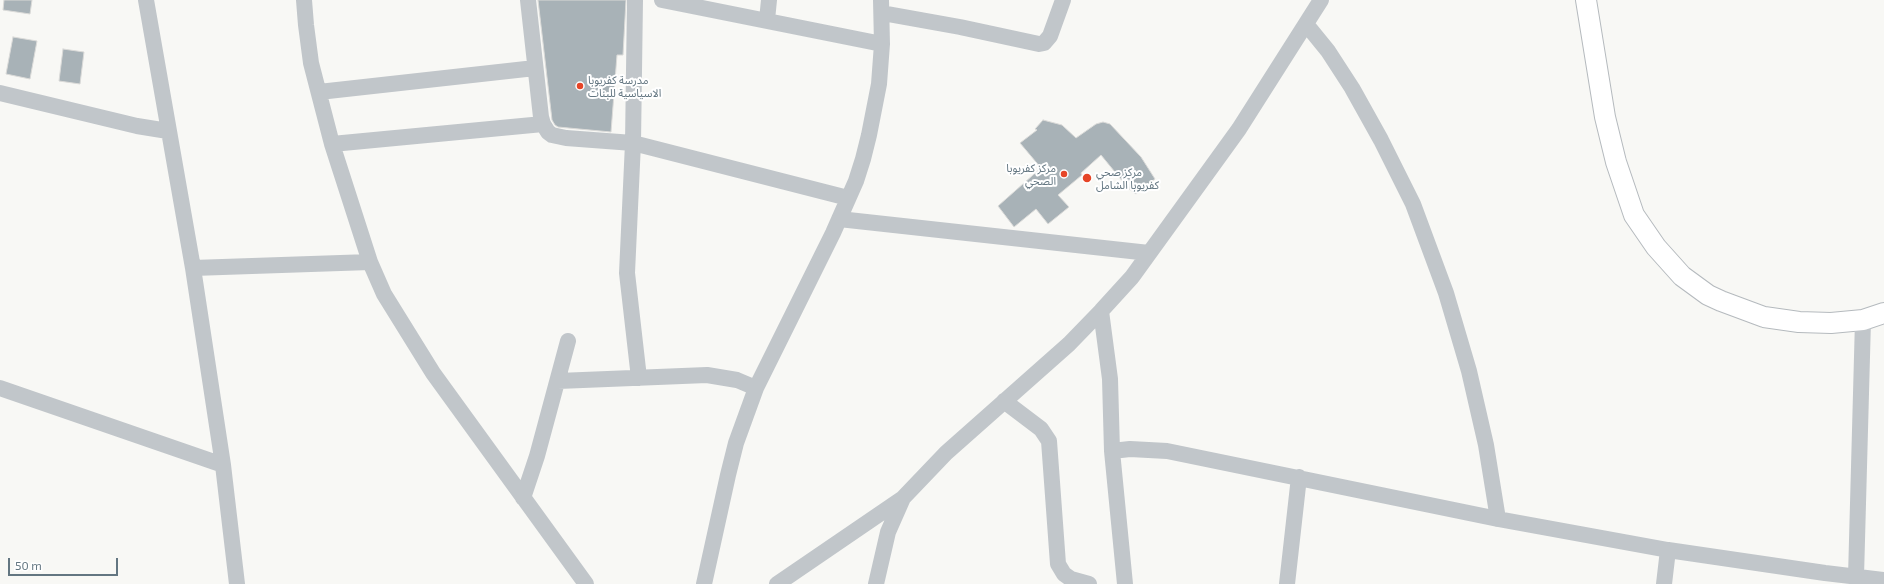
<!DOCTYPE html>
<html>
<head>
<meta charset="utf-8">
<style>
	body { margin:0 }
	#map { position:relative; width:1884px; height:584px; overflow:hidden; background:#f8f8f5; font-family:"Exo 2",sans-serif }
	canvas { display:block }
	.scale { position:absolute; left:8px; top:558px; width:110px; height:18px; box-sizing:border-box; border:2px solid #637681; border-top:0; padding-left:5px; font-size:12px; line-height:14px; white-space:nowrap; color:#637681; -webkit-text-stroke:3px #fff; paint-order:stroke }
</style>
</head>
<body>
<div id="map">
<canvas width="1884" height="584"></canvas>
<div class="scale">50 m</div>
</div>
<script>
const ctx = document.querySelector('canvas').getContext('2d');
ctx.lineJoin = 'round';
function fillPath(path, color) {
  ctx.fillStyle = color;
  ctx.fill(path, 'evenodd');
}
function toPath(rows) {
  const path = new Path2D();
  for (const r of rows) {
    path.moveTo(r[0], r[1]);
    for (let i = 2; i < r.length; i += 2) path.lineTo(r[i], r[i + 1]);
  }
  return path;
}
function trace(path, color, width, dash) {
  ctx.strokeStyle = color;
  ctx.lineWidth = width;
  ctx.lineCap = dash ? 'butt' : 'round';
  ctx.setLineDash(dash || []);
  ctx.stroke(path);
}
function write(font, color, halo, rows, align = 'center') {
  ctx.font = font + ' "Exo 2","Noto Sans Arabic",sans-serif';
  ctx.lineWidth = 4;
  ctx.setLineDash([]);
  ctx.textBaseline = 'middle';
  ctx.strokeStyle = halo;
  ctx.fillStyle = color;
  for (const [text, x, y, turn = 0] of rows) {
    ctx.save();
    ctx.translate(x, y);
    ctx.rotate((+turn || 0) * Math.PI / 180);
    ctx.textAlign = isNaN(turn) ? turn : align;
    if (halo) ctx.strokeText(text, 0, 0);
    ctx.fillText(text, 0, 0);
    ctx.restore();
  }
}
const building = toPath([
	[4,0,32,0,30,14,3,10,4,0],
	[538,0,626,0,623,55,617,55,611,132,558,127,555,125,552,120,538,0],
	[13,37,37,41,30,79,6,74,13,37],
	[63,49,84,52,80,84,59,81,63,49],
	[1043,120,1062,125,1076,138,1096,124,1103,122,1110,124,1141,157,1155,179,1136,194,1128,188,1101,155,1081,173,1082,175,1058,195,1069,207,1048,224,1036,209,1014,227,998,206,1041,168,1020,143,1037,130,1035,129,1043,120]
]);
const minor = toPath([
	[146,0,193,268,223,465,237,584],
	[304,0,306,25,311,63,332,144,370,262,384,294,433,373,586,584],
	[528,0,541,117,543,124,548,132,552,135,566,138,633,143,848,198],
	[635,0,633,143,627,273,639,378],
	[662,0,882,44],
	[882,13,960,27,1039,44,1044,43,1050,36,1063,0],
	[767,20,769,0],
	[1306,24,1328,51,1352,88,1381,140,1413,204,1446,293,1469,371,1486,445,1498,519],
	[319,92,535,68],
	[0,93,137,126,168,131],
	[332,144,543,124],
	[839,219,1149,253],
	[193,268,370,262],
	[1101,311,1110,379,1112,451,1125,584],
	[558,381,707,375,737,380,756,388],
	[0,388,223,465],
	[1004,401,1041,429,1049,441,1058,564,1064,574,1071,579,1089,584],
	[1112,451,1130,449,1167,451,1498,519,1668,550,1825,573,1884,580],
	[523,498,537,456,568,341],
	[1856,577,1863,320],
	[704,584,728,475,736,443,756,388,833,233,856,181,863,159,869,135,879,84,882,44,881,0],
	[777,584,903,498,946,453,1069,344,1101,311,1132,277,1239,129,1321,0],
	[876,584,888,532,903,498],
	[1287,584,1299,477],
	[1664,584,1668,550]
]);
const major = toPath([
	[1586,0,1605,117,1616,162,1634,215,1656,247,1682,276,1708,295,1721,301,1764,317,1799,322,1831,323,1863,320,1884,313]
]);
const markers = [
	[580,86,4,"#e64527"],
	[1064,174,4,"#e64527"],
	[1087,178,5,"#e64527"]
];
const poiNames = [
	["مدرسة كفريوبا",588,80],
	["الاسياسية للبنات",588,93],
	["مركز كفريوبا",1056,168,"right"],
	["الصحي",1056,181,"right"],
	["مركز صحي",1096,172],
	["كفريوبا الشامل",1096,185]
];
fillPath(building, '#a8b2b7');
trace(building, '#dadad8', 1);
trace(major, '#b5babe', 22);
trace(minor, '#c1c6ca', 16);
trace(major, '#fff', 20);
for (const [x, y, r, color] of markers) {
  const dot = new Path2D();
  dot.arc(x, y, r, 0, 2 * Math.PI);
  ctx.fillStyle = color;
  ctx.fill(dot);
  trace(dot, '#fff', 1.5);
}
write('11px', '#637681', '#fff', poiNames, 'left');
</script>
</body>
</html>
